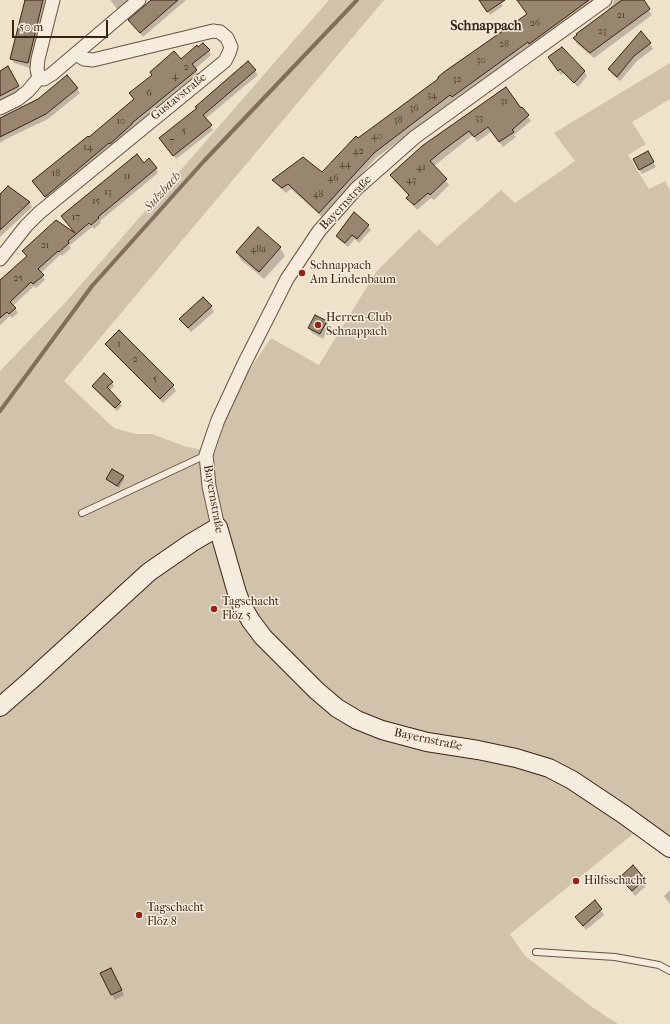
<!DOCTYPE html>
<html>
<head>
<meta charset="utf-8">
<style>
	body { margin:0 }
	#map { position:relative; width:670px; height:1024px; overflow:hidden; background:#efe2ca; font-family:"IM FELL French Canon",serif }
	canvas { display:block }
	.scale { position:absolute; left:12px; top:20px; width:96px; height:18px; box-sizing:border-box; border:2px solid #392311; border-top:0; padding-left:5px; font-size:12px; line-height:14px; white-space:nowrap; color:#392311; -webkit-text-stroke:3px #f5ecdd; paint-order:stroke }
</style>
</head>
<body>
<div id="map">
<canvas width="670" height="1024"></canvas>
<div class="scale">50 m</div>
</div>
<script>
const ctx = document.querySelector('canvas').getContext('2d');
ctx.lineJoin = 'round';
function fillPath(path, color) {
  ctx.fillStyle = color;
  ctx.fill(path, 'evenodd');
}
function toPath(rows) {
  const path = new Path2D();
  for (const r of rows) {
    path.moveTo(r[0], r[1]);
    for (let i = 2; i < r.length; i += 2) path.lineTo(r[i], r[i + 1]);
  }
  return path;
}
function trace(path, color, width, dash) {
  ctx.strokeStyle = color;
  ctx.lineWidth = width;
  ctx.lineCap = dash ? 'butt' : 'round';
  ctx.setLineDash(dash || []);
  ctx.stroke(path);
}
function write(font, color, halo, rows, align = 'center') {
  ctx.font = font + ' "IM FELL French Canon",serif';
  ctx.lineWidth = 3;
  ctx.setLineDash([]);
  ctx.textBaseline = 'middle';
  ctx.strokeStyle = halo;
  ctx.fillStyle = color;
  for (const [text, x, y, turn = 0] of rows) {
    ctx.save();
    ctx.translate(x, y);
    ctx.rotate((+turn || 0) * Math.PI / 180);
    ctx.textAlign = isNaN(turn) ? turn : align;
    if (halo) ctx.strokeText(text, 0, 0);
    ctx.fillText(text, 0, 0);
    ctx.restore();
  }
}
const green = toPath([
	[329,0,384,0,64,381,114,428,136,434,152,434,184,446,215,453,234,393,271,338,319,365,376,272,419,229,437,246,501,190,515,203,575,161,554,133,670,63,670,99,632,122,646,144,628,155,649,189,665,181,670,190,670,840,627,809,576,774,551,762,518,752,480,743,428,736,384,723,360,714,341,703,322,687,269,633,256,617,248,604,243,590,230,595,235,610,245,625,258,642,312,697,333,715,354,727,380,737,425,750,477,758,514,766,546,775,568,786,619,820,633,834,510,934,525,956,592,1007,618,1024,0,1024,0,371,64,304]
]);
const shadow = toPath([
	[26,0,47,0,30,68,14,63,11,58],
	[110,0,131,0,118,10],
	[153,0,186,0,143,37,129,20],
	[482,0,499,0,503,6,490,15,483,5],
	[518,0,600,0,456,102,454,100,376,158,322,217,291,189,286,193,277,185,274,180,323,174,358,140,528,15],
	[614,0,642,0,652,15,594,58,577,44,574,38,609,11,608,9,613,4],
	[650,44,653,49,637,61,620,81,612,74,609,69],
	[198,48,209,51,211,55,195,69,199,76,48,201,33,182,89,139,134,99,131,94],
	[248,62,258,75,205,119,213,130,176,159,163,142],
	[552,62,584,71,587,76,578,87,564,73,561,75],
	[8,68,21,91,0,102,0,72],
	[67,77,80,93,48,119,6,139,0,143,0,145,0,119,39,100],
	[522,108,531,121,514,135,516,137,503,147,491,132,477,142,473,135,434,166,449,185,434,200,431,198,417,210,411,203,408,198,409,196,394,180,391,175,423,147],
	[648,153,656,167,642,174,634,160],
	[144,164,156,168,158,173,100,221,101,223,94,229,92,227,69,246,71,248,62,256,61,254,41,273,45,280,36,288,34,286,13,306,18,313,12,318,10,316,0,325,0,282,27,257,23,251,76,234,62,216],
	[0,195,29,202,32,207,0,237],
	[368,226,371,230,359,243,355,239,348,247,339,240,337,236],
	[258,228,280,248,285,256,264,279,241,260,237,252],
	[211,307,214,312,191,332,180,319],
	[315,316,327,322,329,327,323,339,312,333,309,328],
	[106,344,173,386,176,391,163,403,109,349],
	[112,383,114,386,109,391,122,406,117,411,95,390,93,386],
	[123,477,124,479,119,488,107,479],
	[633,867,647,885,635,896,621,878],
	[670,890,670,904,664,896],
	[595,902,604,915,586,930,577,918],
	[101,974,114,974,124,995,115,1000]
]);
const stream = toPath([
	[0,411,92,286,204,161,357,0]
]);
const building = toPath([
	[25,0,43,0,28,63,10,59,25,0],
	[151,0,178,0,140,33,128,20,151,0],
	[479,0,505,0,487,12,479,0],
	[517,0,589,0,529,44,528,42,452,97,450,95,374,153,319,213,288,184,282,188,272,180,303,157,322,172,356,136,358,138,438,79,438,77,444,72,527,14,517,0],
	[622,0,644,0,650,9,590,53,573,38,577,35,576,34,622,0],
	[641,31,651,43,634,56,617,77,608,69,641,31],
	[203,43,210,50,192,64,197,70,132,123,132,124,110,144,109,143,45,197,32,181,88,136,89,137,134,99,129,93,152,75,150,72,174,51,181,59,197,45,198,47,203,43],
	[562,47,585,71,574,83,560,69,558,71,548,57,562,47],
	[248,61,256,70,203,115,212,125,173,156,159,138,197,108,195,107,248,61],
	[8,66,19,86,0,96,0,71,8,66],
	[67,75,78,88,46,114,0,137,0,118,38,99,67,75],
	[506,87,521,108,522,107,529,115,512,130,514,132,499,142,488,127,474,137,469,131,442,151,430,161,447,179,430,195,428,193,414,205,406,198,409,195,390,175,422,146,506,87],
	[648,151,654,162,639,170,633,159,648,151],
	[137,154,144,163,149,158,157,168,98,217,99,218,91,225,89,223,68,241,69,243,59,252,58,251,38,269,44,275,33,284,31,282,10,302,16,308,9,314,7,312,0,318,0,280,27,256,22,251,56,220,75,233,61,216,137,154],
	[8,186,30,202,0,230,0,194,8,186],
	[354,212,369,225,357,239,352,235,345,243,336,236,354,212],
	[258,227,281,247,259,272,236,252,258,227],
	[203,297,212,306,188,328,179,319,203,297],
	[315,315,327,321,320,334,308,328,315,315],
	[119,330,174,385,160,399,105,344,119,330],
	[104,373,113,382,107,387,121,402,115,408,92,386,104,373],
	[112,469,124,476,117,486,106,479,112,469],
	[633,865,645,879,632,891,619,878,633,865],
	[595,900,602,909,583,926,575,917,595,900],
	[111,968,122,990,111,995,100,973,111,968]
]);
const lane = toPath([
	[82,513,206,455],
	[536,952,615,957,659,965,670,971]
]);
const street = toPath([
	[39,78,44,79,52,74,139,0],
	[39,78,37,69,38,59,53,0],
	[0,108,18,99,28,91,39,78],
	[0,259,26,226,39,213,225,61,229,53,231,47,227,38,220,32,213,31,93,60,84,59,76,54],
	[218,527,209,486,206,455,212,437,218,420,243,366,287,279,319,231,356,189,415,137,605,0]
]);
const secondary = toPath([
	[0,707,31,680,149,572,191,543,218,527,237,593,242,606,251,621,263,637,317,691,337,708,357,720,382,730,427,742,478,750,516,758,549,768,572,780,623,814,670,848]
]);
const markers = [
	[302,273,4,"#8f2418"],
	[318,325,4,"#8f2418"],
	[214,609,4,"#8f2418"],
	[576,881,4,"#8f2418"],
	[139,915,4,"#8f2418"]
];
const numberNames = [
	["21",621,16],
	["26",535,24],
	["23",602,32],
	["28",504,45],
	["30",481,61],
	["2",186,68],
	["4",175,77],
	["32",457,80],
	["6",149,94],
	["34",432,96],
	["31",504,102],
	["36",414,109],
	["33",479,119],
	["38",398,121],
	["10",121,122],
	["5",184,132],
	["40",377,137],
	["7",172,142],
	["14",88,148],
	["42",358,152],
	["44",345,165],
	["41",421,168],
	["18",56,174],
	["11",127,177],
	["46",333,179],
	["43",411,181],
	["13",108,193],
	["48",318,195],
	["15",96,202],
	["17",76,218],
	["21",45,246],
	["48a",258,250],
	["25",18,279],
	["1",119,345],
	["2",135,360],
	["5",155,380]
];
const streetNames = [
	["Gustavstraße",179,97,-39],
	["Bayernstraße",346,203,-47],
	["Bayernstraße",213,499,80],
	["Bayernstraße",428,740,12]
];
const poiNames = [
	["Schnappach",310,266],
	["Am Lindenbaum",310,280],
	["Herren-Club",326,318],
	["Schnappach",326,332],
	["Tagschacht",222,602],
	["Flöz 5",222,616],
	["Hilfsschacht",584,881],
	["Tagschacht",147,908],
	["Flöz 8",147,922]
];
const waterNames = [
	["Sulzbach",163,192,-48]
];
const quarterNames = [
	["Schnappach",486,27]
];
fillPath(green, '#d0c2ab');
fillPath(shadow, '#0003');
trace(stream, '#816f5a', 4);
fillPath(building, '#988671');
trace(building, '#392311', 1);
trace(lane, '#66533f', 8);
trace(street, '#66533f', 15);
trace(secondary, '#392311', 20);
trace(lane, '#f5ecdd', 6);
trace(street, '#f5ecdd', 13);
trace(secondary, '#f5ecdd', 18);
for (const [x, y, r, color] of markers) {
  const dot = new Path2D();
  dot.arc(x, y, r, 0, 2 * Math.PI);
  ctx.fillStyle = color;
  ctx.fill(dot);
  trace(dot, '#f5ecdd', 1.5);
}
write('10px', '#513c29', null, numberNames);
write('12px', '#392311', '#f5ecdd', streetNames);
write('12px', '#392311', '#f5ecdd', poiNames, 'left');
write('italic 13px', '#634f3c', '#f5ecdd', waterNames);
write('bold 14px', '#392311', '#f5ecdd', quarterNames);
</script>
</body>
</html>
